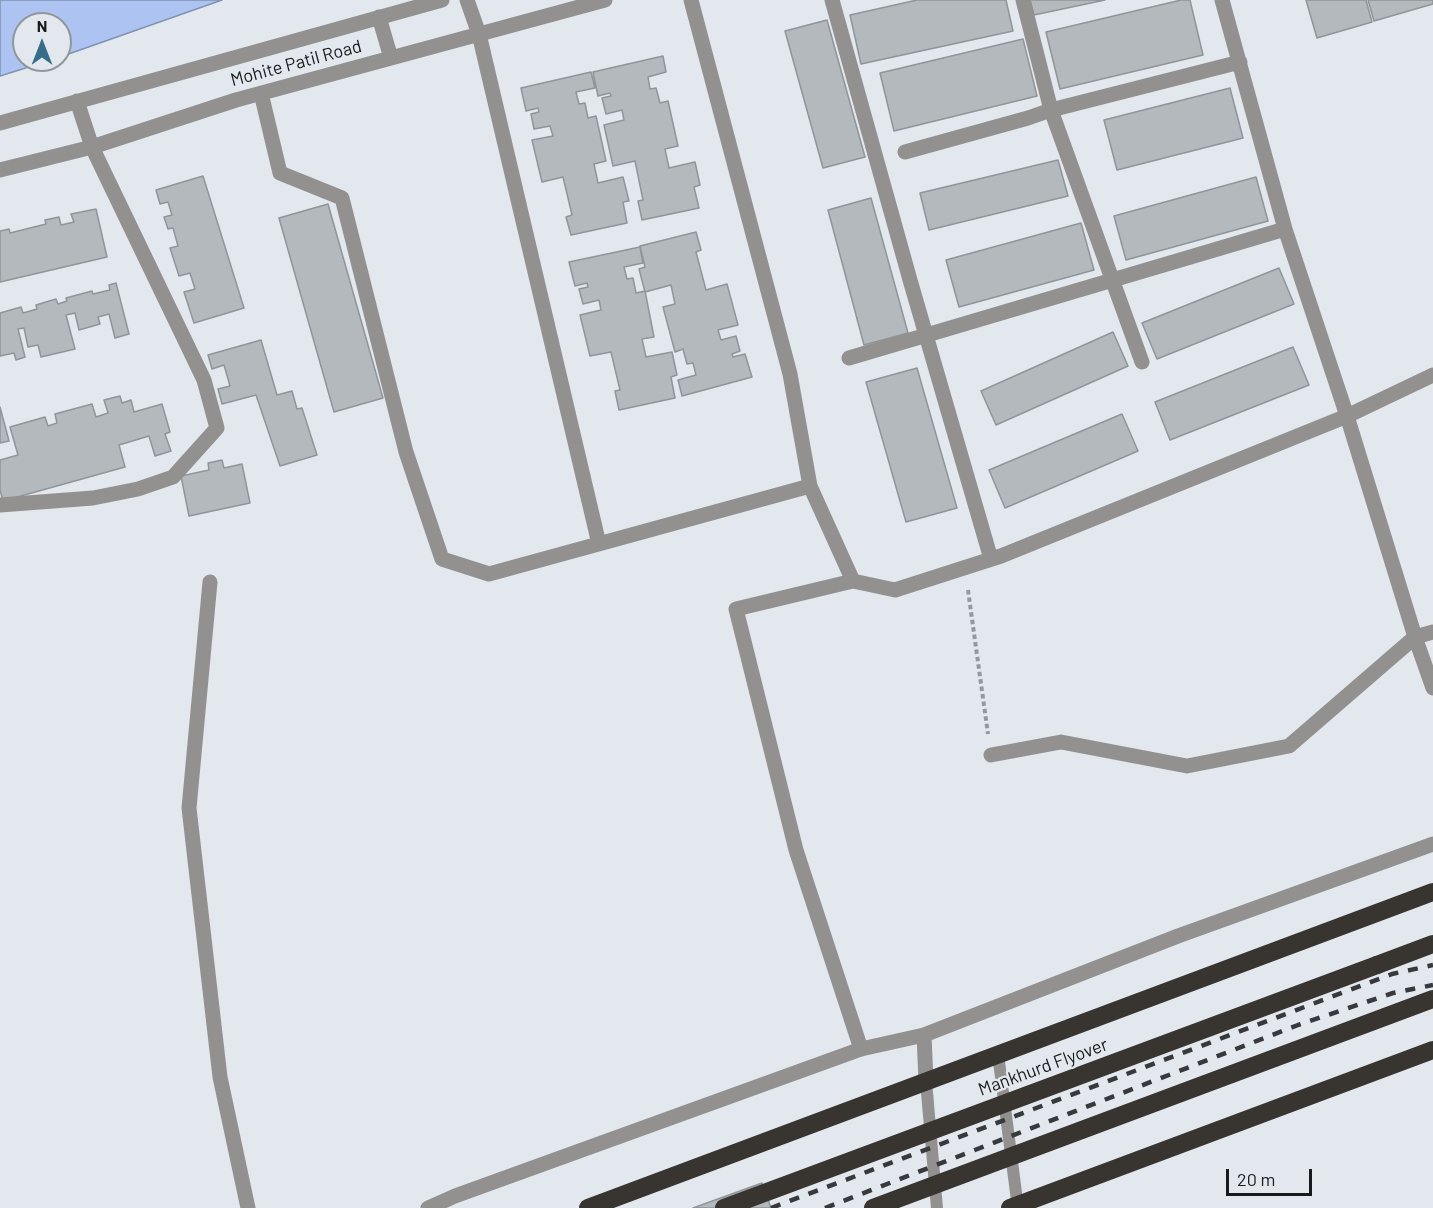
<!DOCTYPE html>
<html>
<head>
<meta charset="utf-8">
<style>
	body { margin:0 }
	#map { position:relative; width:1433px; height:1208px; overflow:hidden; background:#e2e8ed; font-family:Barlow,sans-serif }
	canvas { display:block }
	.north { position:absolute; left:12px; top:12px; width:60px; height:60px; box-sizing:border-box; background:#e2e8ed; border:2px solid #919699; border-radius:50%; rotate:0deg; font-size:16px; font-weight:700; line-height:24px; text-align:center; color:#181a1c }
	.north::after { content:''; display:block; margin:auto; width:21px; height:27px; background:#366d88; clip-path:polygon(50% 0,100% 100%,50% 72%,0 100%) }
	.scale { position:absolute; left:1226px; top:1169px; width:86px; height:27px; box-sizing:border-box; border:3px solid #181a1c; border-top:0; padding-left:8px; font-size:18px; line-height:21px; white-space:nowrap; color:#181a1c; -webkit-text-stroke:4px #e2e8ed; paint-order:stroke }
</style>
</head>
<body>
<div id="map">
<canvas width="1433" height="1208"></canvas>
<div class="north">N</div>
<div class="scale">20 m</div>
</div>
<script>
const ctx = document.querySelector('canvas').getContext('2d');
ctx.lineJoin = 'round';
function fillPath(path, color) {
  ctx.fillStyle = color;
  ctx.fill(path, 'evenodd');
}
function toPath(rows) {
  const path = new Path2D();
  for (const r of rows) {
    path.moveTo(r[0], r[1]);
    for (let i = 2; i < r.length; i += 2) path.lineTo(r[i], r[i + 1]);
  }
  return path;
}
function trace(path, color, width, dash) {
  ctx.strokeStyle = color;
  ctx.lineWidth = width;
  ctx.lineCap = dash ? 'butt' : 'round';
  ctx.setLineDash(dash || []);
  ctx.stroke(path);
}
function write(font, color, halo, rows, align = 'center') {
  ctx.font = font + ' Barlow,sans-serif';
  ctx.lineWidth = 4.5;
  ctx.setLineDash([]);
  ctx.textBaseline = 'middle';
  ctx.strokeStyle = halo;
  ctx.fillStyle = color;
  for (const [text, x, y, turn = 0] of rows) {
    ctx.save();
    ctx.translate(x, y);
    ctx.rotate((+turn || 0) * Math.PI / 180);
    ctx.textAlign = isNaN(turn) ? turn : align;
    if (halo) ctx.strokeText(text, 0, 0);
    ctx.fillText(text, 0, 0);
    ctx.restore();
  }
}
const water = toPath([
	[0,0,222,0,60,57,60,24,24,24,24,60,51,60,0,76,0,0]
]);
const building = toPath([
	[917,0,1006,0,1013,31,861,64,850,15,917,0],
	[1030,0,1105,0,1034,15,1030,0],
	[1181,0,1190,0,1203,55,1060,89,1046,32,1181,0],
	[1306,0,1366,0,1372,22,1317,38,1306,0],
	[1368,0,1433,0,1433,4,1374,21,1368,0],
	[827,20,865,157,823,168,785,31,827,20],
	[1023,39,1037,96,894,131,880,73,1023,39],
	[663,56,666,72,648,77,650,89,656,88,660,103,668,101,678,146,665,149,669,168,695,162,700,185,694,187,699,208,642,220,638,201,643,200,635,161,613,166,604,125,624,120,622,110,606,114,602,98,611,96,610,93,598,96,593,72,663,56],
	[591,72,595,88,576,92,579,104,585,103,588,118,596,116,606,161,594,164,598,183,623,177,629,201,623,202,627,223,571,235,566,217,572,215,563,177,542,182,532,140,553,136,550,126,534,129,531,114,539,112,538,108,526,111,521,88,591,72],
	[1230,88,1243,138,1117,170,1104,120,1230,88],
	[1058,160,1068,196,929,230,920,193,1058,160],
	[203,176,244,308,194,323,184,292,195,289,190,273,179,276,170,248,178,246,173,228,168,229,164,217,172,215,168,202,160,204,156,190,203,176],
	[1256,177,1268,221,1126,260,1114,216,1256,177],
	[871,198,908,333,864,345,828,210,871,198],
	[328,204,383,398,334,412,279,218,328,204],
	[96,209,107,257,0,282,0,231,9,229,10,233,46,224,45,220,59,217,61,225,74,222,71,214,96,209],
	[1081,223,1094,270,959,307,946,260,1081,223],
	[696,232,701,250,696,252,706,290,727,284,738,325,718,330,721,340,736,336,740,351,732,354,733,357,745,354,752,377,682,396,678,380,696,375,693,363,687,364,683,349,675,352,663,307,675,304,671,285,645,292,639,269,645,267,640,246,696,232],
	[640,247,643,263,624,267,627,279,633,278,636,293,645,291,654,337,642,339,646,357,672,352,677,375,671,377,675,398,619,410,615,391,620,390,611,352,590,356,580,315,601,310,599,300,583,304,579,289,588,287,587,283,575,286,569,262,640,247],
	[1279,268,1294,304,1157,359,1142,323,1279,268],
	[116,283,129,334,115,338,109,314,98,317,100,324,79,330,75,313,66,315,75,349,41,357,38,345,28,347,24,328,18,329,25,357,16,360,14,353,0,356,0,313,21,307,23,313,37,309,36,305,56,299,58,304,67,301,66,298,92,291,93,294,110,290,109,285,116,283],
	[1113,332,1128,366,996,425,981,391,1113,332],
	[261,340,277,395,292,391,297,409,302,408,317,455,280,466,256,395,222,404,218,389,230,386,224,365,212,369,208,355,261,340],
	[1293,347,1309,385,1170,440,1155,402,1293,347],
	[917,368,957,508,906,522,866,382,917,368],
	[120,396,122,403,131,400,134,412,162,404,170,432,165,434,171,451,155,456,149,436,119,445,125,467,3,501,0,490,0,460,18,455,10,427,45,417,48,426,57,423,55,414,92,404,96,417,108,413,104,400,120,396],
	[0,407,9,441,0,443,0,407],
	[1122,414,1138,451,1005,508,989,470,1122,414],
	[222,460,224,468,242,464,250,503,189,516,181,476,209,470,208,463,222,460],
	[762,1183,771,1208,693,1208,762,1183]
]);
const path = toPath([
	[968,590,988,734]
]);
const lane = toPath([
	[998,1054,1018,1208],
	[926,1081,937,1208]
]);
const street = toPath([
	[467,0,479,34,599,544],
	[691,0,790,374,810,486,853,581,895,590,1001,556,1347,416,1433,375],
	[832,0,910,280,991,559],
	[1023,0,1051,110,1142,362],
	[1222,0,1285,229,1347,416,1415,637,1433,688],
	[379,17,391,58],
	[261,93,280,173,342,198,406,452,442,559,489,574,810,486],
	[0,123,442,0],
	[905,152,1028,118,1051,110,1240,62],
	[0,170,92,147,236,100,605,0],
	[849,358,1285,229],
	[0,505,93,498,138,489,173,477,217,428,204,380,92,147,77,101],
	[853,581,736,609,796,850,861,1049],
	[210,582,189,808,220,1077,248,1208],
	[991,755,1061,742,1187,766,1289,746,1415,637,1433,632],
	[924,1035,926,1081],
	[428,1208,455,1196,861,1049,924,1035,1178,936,1433,844]
]);
const highway = toPath([
	[1377,965,1433,944],
	[588,1208,1433,892],
	[1010,1208,1433,1050]
]);
const rail = toPath([
	[771,1208,1392,974,1433,965],
	[825,1208,1298,1025,1393,993,1433,985]
]);
const highwayBridge = toPath([
	[724,1208,1377,965],
	[873,1208,1433,999]
]);
const streetNames = [
	["Mohite Patil Road",296,63,-15],
	["Mankhurd Flyover",1043,1067,-20]
];
fillPath(water, '#adc4f3');
trace(water, '#8091b2', 1.5);
fillPath(building, '#b3b9bd');
trace(building, '#8f9599', 1.5);
trace(path, '#95999d', 4, [4.5, 3]);
trace(lane, '#93918f', 12);
trace(street, '#93918f', 15);
trace(highway, '#383430', 18);
trace(rail, '#37393c', 4.5, [10, 10]);
trace(highwayBridge, '#383430', 18);
write('18px', '#181a1c', '#e2e8ed', streetNames);
</script>
</body>
</html>
